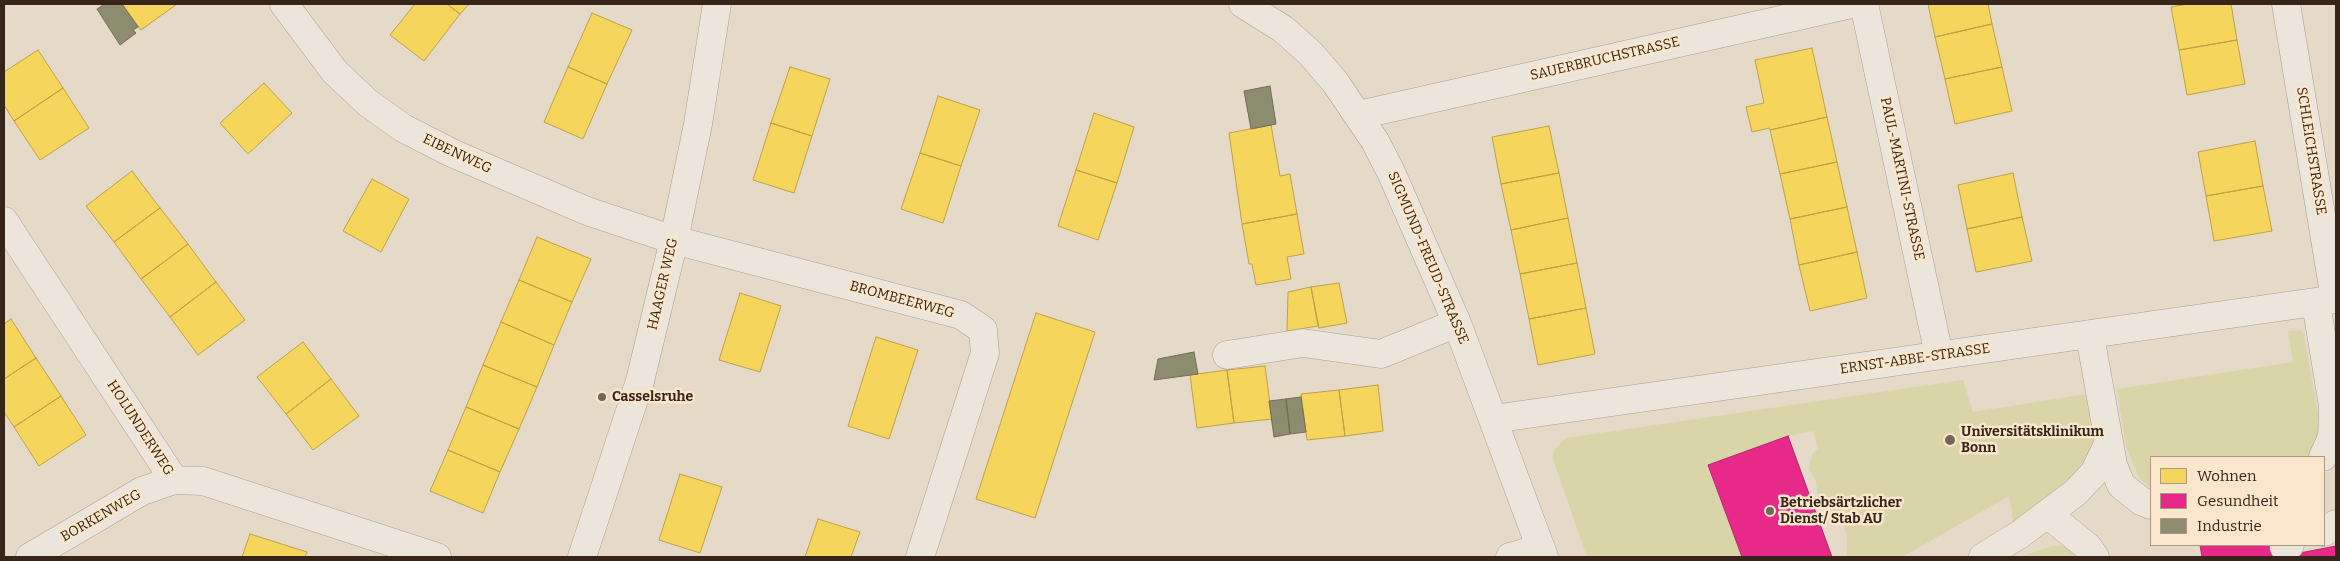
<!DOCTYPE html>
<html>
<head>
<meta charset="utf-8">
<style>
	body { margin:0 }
	#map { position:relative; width:2340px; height:561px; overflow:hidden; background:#e5d9c8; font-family:Bitter,serif }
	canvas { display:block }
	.frame { position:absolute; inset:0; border:5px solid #38251a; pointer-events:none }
	.legend { position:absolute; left:2150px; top:456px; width:175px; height:90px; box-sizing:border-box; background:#f9e6cb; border:1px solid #ac9984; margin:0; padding:6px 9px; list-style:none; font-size:15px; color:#38251a }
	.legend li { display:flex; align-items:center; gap:10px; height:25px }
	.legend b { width:25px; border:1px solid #ac9984 }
</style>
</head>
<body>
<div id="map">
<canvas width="2340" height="561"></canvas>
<div class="frame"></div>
<ul class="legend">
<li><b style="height:14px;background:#f6d55c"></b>Wohnen</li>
<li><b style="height:14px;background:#e7298a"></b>Gesundheit</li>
<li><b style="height:14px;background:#8c8c6e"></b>Industrie</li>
</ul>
</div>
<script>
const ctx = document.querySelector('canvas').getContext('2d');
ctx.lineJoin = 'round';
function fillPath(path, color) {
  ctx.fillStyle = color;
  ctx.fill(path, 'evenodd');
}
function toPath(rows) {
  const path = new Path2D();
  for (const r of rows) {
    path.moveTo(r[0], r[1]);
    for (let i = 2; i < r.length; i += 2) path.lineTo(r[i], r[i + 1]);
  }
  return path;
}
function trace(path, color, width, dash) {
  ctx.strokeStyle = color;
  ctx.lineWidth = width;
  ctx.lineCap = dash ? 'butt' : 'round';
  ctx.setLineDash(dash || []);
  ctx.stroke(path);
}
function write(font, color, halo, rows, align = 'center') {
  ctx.font = font + ' Bitter,serif';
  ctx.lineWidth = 5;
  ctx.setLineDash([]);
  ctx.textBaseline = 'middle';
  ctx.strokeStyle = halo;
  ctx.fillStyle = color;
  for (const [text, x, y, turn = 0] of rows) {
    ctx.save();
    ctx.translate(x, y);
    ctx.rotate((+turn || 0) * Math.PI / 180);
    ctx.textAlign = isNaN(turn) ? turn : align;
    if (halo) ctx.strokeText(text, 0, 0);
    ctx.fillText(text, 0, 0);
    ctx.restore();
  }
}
const green = toPath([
	[2296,330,2301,331,2304,335,2319,420,2319,435,2310,457,2151,457,2151,488,2140,479,2126,447,2117,389,2293,362,2288,331],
	[1963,380,1973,412,2087,394,2096,440,2091,460,2015,529,2009,496,1902,557,1847,557,1847,536,1844,526,1840,517,1824,503,1818,495,1816,482,1809,469,1812,454,1818,449,1813,431,1788,436,1708,465,1742,557,1587,557,1553,459,1554,450,1566,438],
	[2052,546,2061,546,2072,550,2079,557,2020,557]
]);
const homes = toPath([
	[122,4,177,4,141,30,122,4],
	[415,4,447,4,460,14,424,61,390,35,415,4],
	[447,4,469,4,460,14,447,4],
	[1928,4,1988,4,1992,24,1935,37,1928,4],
	[2188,4,2231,4,2237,40,2179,50,2171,7,2188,4],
	[592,13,632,30,607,84,568,67,592,13],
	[1992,24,2002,67,1945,79,1935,37,1992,24],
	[2237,40,2245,84,2187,95,2179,50,2237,40],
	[1812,48,1827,117,1770,130,1769,128,1752,132,1746,107,1764,103,1755,60,1812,48],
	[38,50,63,88,14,121,4,105,4,72,38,50],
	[568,67,607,84,583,139,544,122,568,67],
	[790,67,830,79,812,136,771,123,790,67],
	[2002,67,2012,111,1955,124,1945,79,2002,67],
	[264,83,292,113,248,154,220,123,264,83],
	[63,88,89,128,40,160,14,121,63,88],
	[938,96,980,110,961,166,920,153,938,96],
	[1094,113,1134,127,1117,183,1076,170,1094,113],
	[1827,117,1837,162,1780,174,1770,130,1827,117],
	[771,123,812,136,794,193,753,180,771,123],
	[1271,125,1280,176,1290,174,1297,214,1242,224,1229,133,1271,125],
	[1549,126,1559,173,1501,184,1492,137,1549,126],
	[2255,141,2263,186,2206,196,2198,152,2255,141],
	[920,153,961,166,943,223,901,209,920,153],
	[1837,162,1847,207,1790,219,1780,174,1837,162],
	[1076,170,1117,183,1098,240,1058,226,1076,170],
	[132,171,160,208,114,242,86,206,132,171],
	[1559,173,1568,218,1511,230,1501,184,1559,173],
	[2013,173,2022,217,1967,229,1958,185,2013,173],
	[372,179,409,199,381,252,343,231,372,179],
	[2263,186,2272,231,2214,241,2206,196,2263,186],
	[1847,207,1857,252,1799,265,1790,219,1847,207],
	[160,208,188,244,141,279,114,242,160,208],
	[1297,214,1304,254,1287,257,1291,279,1256,285,1252,264,1249,264,1242,224,1297,214],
	[2022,217,2032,261,1976,272,1967,229,2022,217],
	[1568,218,1577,263,1520,274,1511,230,1568,218],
	[537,237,591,259,572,302,519,280,537,237],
	[188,244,216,282,170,317,141,279,188,244],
	[1857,252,1867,298,1810,311,1799,265,1857,252],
	[1577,263,1586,308,1529,319,1520,274,1577,263],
	[519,280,572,302,554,345,501,322,519,280],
	[216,282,245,320,198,355,170,317,216,282],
	[1339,283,1347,323,1319,328,1311,287,1339,283],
	[1311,287,1318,326,1287,331,1288,292,1311,287],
	[740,293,781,306,760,372,719,360,740,293],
	[1586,308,1595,354,1538,365,1529,319,1586,308],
	[1036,313,1095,332,1035,518,976,499,1036,313],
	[11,319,36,358,4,379,4,324,11,319],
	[501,322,554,345,537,387,483,365,501,322],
	[876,337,918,350,889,439,848,426,876,337],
	[303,342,331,379,286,414,257,377,303,342],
	[36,358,61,396,14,427,4,412,4,379,36,358],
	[483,365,537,387,519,429,466,407,483,365],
	[1265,366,1272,419,1234,423,1227,370,1265,366],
	[1227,370,1234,423,1197,428,1190,375,1227,370],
	[331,379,359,416,313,450,286,414,331,379],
	[1378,385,1383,431,1345,436,1339,390,1378,385],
	[1339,390,1345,436,1307,440,1301,394,1339,390],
	[61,396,86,435,39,466,14,427,61,396],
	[466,407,519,429,500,472,448,450,466,407],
	[448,450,500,472,483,513,430,491,448,450],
	[680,474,722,487,700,553,659,540,680,474],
	[818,519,860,532,851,557,805,557,818,519],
	[250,534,307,552,305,557,242,557,250,534]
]);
const health = toPath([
	[1788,436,1832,557,1742,557,1708,465,1788,436],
	[2200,545,2282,545,2284,556,2336,546,2336,557,2202,557,2200,545]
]);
const industry = toPath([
	[105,4,122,4,138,27,133,30,136,33,120,45,97,9,105,4],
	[1270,86,1276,124,1251,129,1244,91,1270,86],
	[1194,352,1198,374,1154,380,1158,359,1194,352],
	[1301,397,1306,432,1290,434,1286,399,1301,397],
	[1286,399,1290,434,1274,437,1269,401,1286,399]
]);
const minor = toPath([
	[284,4,335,72,368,103,403,128,452,153,587,211,674,240,961,315,983,330,985,353,920,557],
	[1243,4,1283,29,1310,53,1335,82,1375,141,1391,172,1457,323,1544,557],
	[1864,4,1939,355],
	[2286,4,2335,299],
	[1359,115,1851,4],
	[4,221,174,480],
	[2316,303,2333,406,2332,437,2323,457],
	[1227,355,1303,343,1381,354,1457,323],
	[1493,419,2336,299],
	[2109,442,2113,465,2121,485,2141,501,2151,505],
	[2047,514,2088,547,2095,557],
	[2324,532,2336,524],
	[2284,547,2290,545],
	[30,557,142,491,174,480,203,481,437,557],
	[582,557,640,381,674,240,698,124,717,4],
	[1510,557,1541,548],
	[1983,557,2019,535,2075,493,2094,473,2109,442,2090,336]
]);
const markers = [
	[602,397,5,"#756457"],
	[1950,440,6,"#756457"],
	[1770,511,5,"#756457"]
];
const streetNames = [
	["SAUERBRUCHSTRASSE",1605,59,-13],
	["SCHLEICHSTRASSE",2311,151,81],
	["EIBENWEG",457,154,25],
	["PAUL-MARTINI-STRASSE",1902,179,78],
	["SIGMUND-FREUD-STRASSE",1428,258,67],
	["HAAGER WEG",663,284,-77],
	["BROMBEERWEG",902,300,15],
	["ERNST-ABBE-STRASSE",1915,359,-8],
	["HOLUNDERWEG",140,428,57],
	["BORKENWEG",101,516,-30]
];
const poiNames = [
	["Casselsruhe",612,397],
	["Universitätsklinikum",1961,432],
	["Bonn",1961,448],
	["Betriebsärtzlicher",1780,503],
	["Dienst/ Stab AU",1780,519]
];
fillPath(green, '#dad5a8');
fillPath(homes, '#f6d55c');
trace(homes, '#bda048', 1);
fillPath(health, '#e7298a');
trace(health, '#b22868', 1);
fillPath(industry, '#8c8c6e');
trace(industry, '#736d55', 1);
trace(minor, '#aa9e92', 29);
trace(minor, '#ece5db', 28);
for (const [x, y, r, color] of markers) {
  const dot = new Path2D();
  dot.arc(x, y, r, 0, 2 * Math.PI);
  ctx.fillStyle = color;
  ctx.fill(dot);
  trace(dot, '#f9e6cb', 2);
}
write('14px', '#38251a', '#f9e6cb', streetNames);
write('bold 14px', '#38251a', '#f9e6cb', poiNames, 'left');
</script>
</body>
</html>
